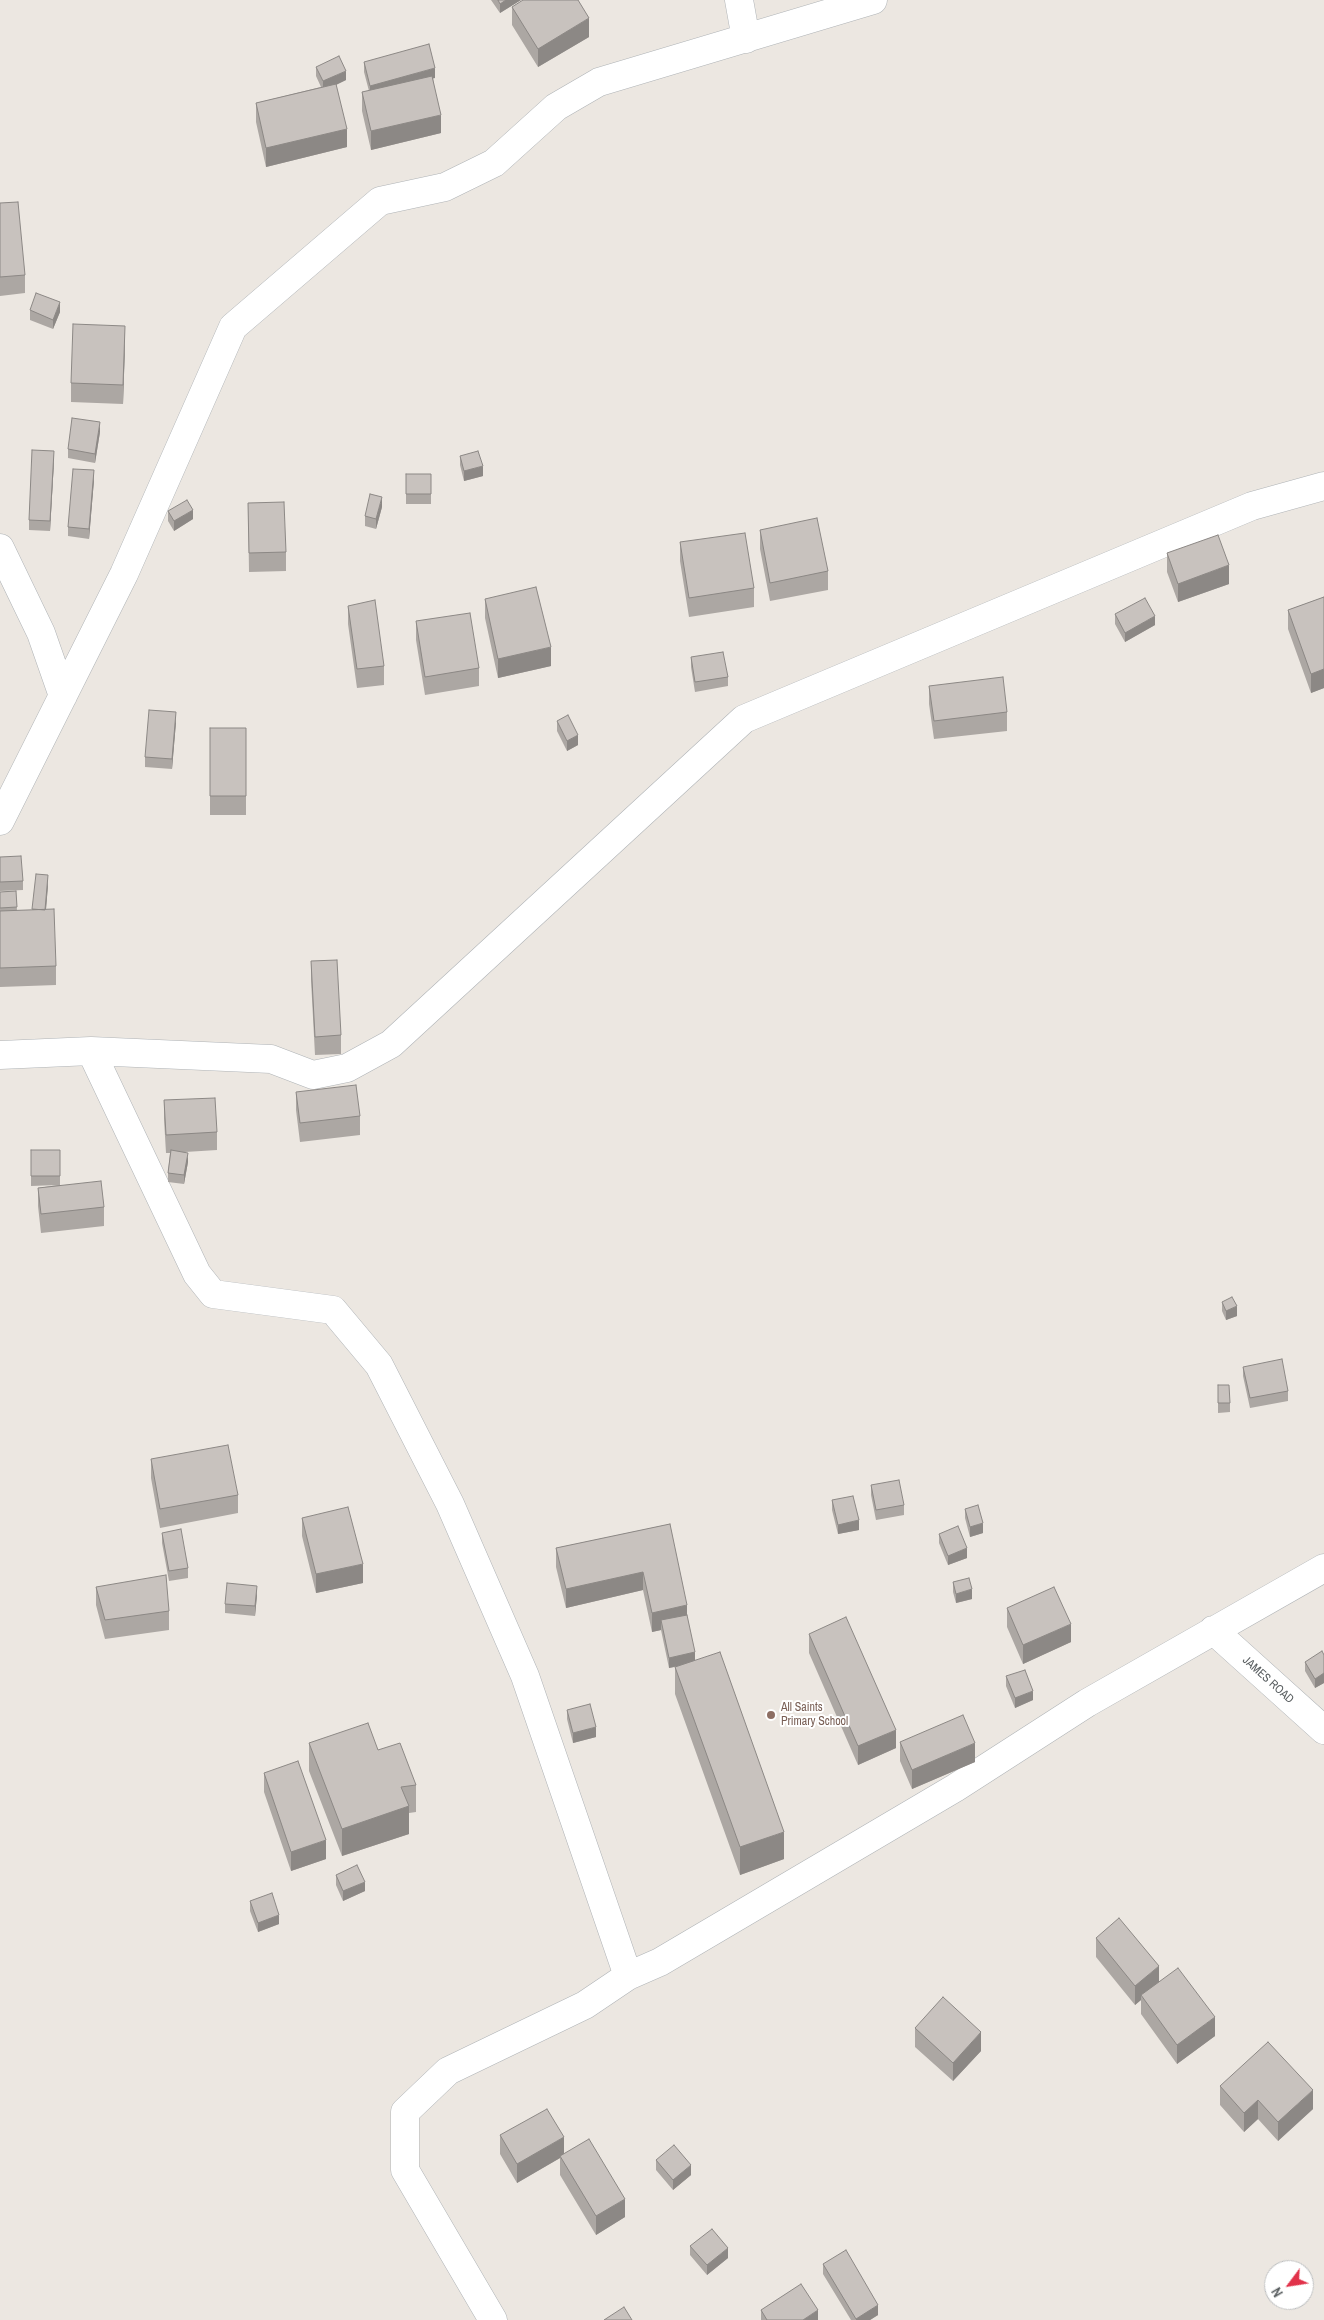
<!DOCTYPE html>
<html>
<head>
<meta charset="utf-8">
<style>
	body { margin:0 }
	#map { position:relative; width:1324px; height:2320px; overflow:hidden; background:#ece7e1; font-family:"Archivo Narrow",sans-serif }
	canvas { display:block }
	.north { position:absolute; left:1264px; top:2260px; width:50px; height:50px; box-sizing:border-box; background:#fff; border:1px solid #bdbfc0; border-radius:50%; rotate:239deg; font-size:14px; font-weight:700; line-height:20px; text-align:center; color:#5a5f61 }
	.north::after { content:''; display:block; margin:auto; width:18px; height:22px; background:#e1324a; clip-path:polygon(50% 0,100% 100%,50% 72%,0 100%) }
</style>
</head>
<body>
<div id="map">
<canvas width="1324" height="2320"></canvas>
<div class="north">N</div>
</div>
<script>
const ctx = document.querySelector('canvas').getContext('2d');
ctx.lineJoin = 'round';
function toPath(rows) {
  const path = new Path2D();
  for (const r of rows) {
    path.moveTo(r[0], r[1]);
    for (let i = 2; i < r.length; i += 2) path.lineTo(r[i], r[i + 1]);
  }
  return path;
}
function trace(path, color, width, dash) {
  ctx.strokeStyle = color;
  ctx.lineWidth = width;
  ctx.lineCap = dash ? 'butt' : 'round';
  ctx.setLineDash(dash || []);
  ctx.stroke(path);
}
function fillPath(path, color) {
  ctx.fillStyle = color;
  ctx.fill(path, 'evenodd');
}
function write(font, color, halo, rows, align = 'center') {
  ctx.font = font + ' "Archivo Narrow",sans-serif';
  ctx.lineWidth = 4;
  ctx.setLineDash([]);
  ctx.textBaseline = 'middle';
  ctx.strokeStyle = halo;
  ctx.fillStyle = color;
  for (const [text, x, y, turn = 0] of rows) {
    ctx.save();
    ctx.translate(x, y);
    ctx.rotate((+turn || 0) * Math.PI / 180);
    ctx.textAlign = isNaN(turn) ? turn : align;
    if (halo) ctx.strokeText(text, 0, 0);
    ctx.fillText(text, 0, 0);
    ctx.restore();
  }
}
const minor = toPath([
	[739,0,746,39],
	[0,548,41,633,63,696],
	[0,821,124,574,233,327,380,201,445,187,494,163,556,107,599,82,873,0],
	[91,1051,197,1274,213,1294,333,1310,379,1365,450,1504,525,1676,628,1976],
	[0,1055,91,1051,271,1059,313,1075,347,1068,391,1044,744,719,1252,506,1324,486],
	[1213,1630,1324,1730],
	[493,2320,405,2170,405,2112,448,2071,585,2005,628,1976,660,1962,955,1788,1087,1703,1324,1568]
]);
const wall = toPath([
	[491,0,521,0,500,13],
	[512,7,589,37,538,67,512,25],
	[364,62,435,78,433,78,441,133,371,150,362,111,362,92,369,91,364,72],
	[316,67,346,80,336,85,347,147,266,167,256,122,256,103,321,87,316,76],
	[0,203,25,275,25,293,0,296],
	[30,310,60,312,53,329,30,320],
	[125,345,123,404,71,402,71,383],
	[100,432,95,463,68,458,68,449],
	[460,456,483,476,464,481,460,465],
	[54,461,50,531,29,530,29,520],
	[406,474,431,474,431,504,406,504],
	[94,480,89,539,68,536,68,527],
	[248,503,286,552,286,571,249,572],
	[382,507,376,529,365,526,365,516],
	[168,511,193,519,174,531,168,521],
	[760,530,828,571,828,590,770,601,760,549],
	[680,542,754,588,754,607,689,617,680,561],
	[1167,553,1229,584,1178,602,1167,572],
	[1324,597,1324,688,1311,693,1288,629,1288,610],
	[485,599,551,666,498,678,485,618],
	[348,606,384,666,384,685,357,688,348,624],
	[1115,614,1155,625,1125,642,1115,624],
	[416,621,479,668,479,686,425,695,416,640],
	[691,657,728,677,728,686,695,692,691,667],
	[929,686,1007,712,1007,731,934,739,929,704],
	[557,721,578,745,567,751,557,731],
	[176,722,172,769,145,767,145,757],
	[210,728,246,728,246,815,210,815],
	[0,857,23,881,23,890,0,891],
	[48,885,46,909,56,966,56,985,0,987,0,892,16,891,17,911,32,910],
	[311,961,341,1035,341,1054,315,1055,311,980],
	[296,1092,360,1116,360,1135,300,1142,296,1110],
	[164,1100,217,1132,217,1150,185,1152,188,1162,184,1184,168,1182,168,1173,170,1153,166,1153,164,1119],
	[31,1150,60,1150,60,1185,104,1207,104,1226,41,1233,38,1206,38,1188,58,1185,31,1186],
	[1222,1302,1237,1316,1226,1320,1222,1311],
	[1243,1367,1288,1391,1288,1401,1250,1408,1243,1376],
	[1218,1385,1230,1403,1230,1412,1218,1413],
	[151,1459,238,1495,238,1513,160,1528,151,1478],
	[871,1485,904,1505,904,1515,876,1520,871,1495],
	[832,1500,859,1530,838,1534,832,1510],
	[965,1509,983,1533,970,1537,965,1518],
	[302,1518,363,1583,316,1593,302,1536],
	[670,1524,695,1660,784,1859,740,1875,675,1694,675,1667,680,1666,669,1668,661,1630,652,1632,643,1590,566,1608,556,1567,556,1548],
	[162,1533,188,1568,188,1578,169,1581,162,1543],
	[939,1534,967,1558,948,1565,939,1543],
	[953,1582,972,1599,956,1603,953,1592],
	[96,1587,169,1611,169,1630,105,1639,96,1605],
	[257,1595,255,1616,225,1613,225,1604],
	[1007,1608,1071,1642,1023,1664,1007,1627],
	[809,1634,896,1748,858,1765,809,1653],
	[1324,1655,1324,1683,1315,1688,1305,1671,1305,1662],
	[1006,1676,1033,1700,1015,1708,1006,1686],
	[567,1710,596,1737,573,1743,567,1719],
	[900,1742,975,1762,912,1789,900,1761],
	[309,1743,378,1750,416,1785,416,1812,409,1813,409,1834,342,1856,309,1771],
	[264,1773,326,1859,291,1871,264,1792],
	[336,1875,365,1891,343,1901,336,1885],
	[250,1901,279,1924,258,1932,250,1911],
	[1096,1938,1159,1982,1215,2036,1177,2064,1141,2014,1141,2000,1135,2005,1096,1957],
	[915,2028,981,2051,953,2081,915,2047],
	[1220,2086,1313,2109,1278,2141,1258,2119,1244,2132,1220,2105],
	[500,2135,564,2154,625,2217,596,2235,560,2175,560,2158,517,2183,500,2154],
	[656,2160,691,2175,673,2190,656,2170],
	[690,2246,728,2258,707,2275,690,2255],
	[823,2264,878,2315,870,2320,851,2320,823,2274],
	[761,2310,818,2320,761,2320]
]);
const shadedWall = toPath([
	[506,0,521,0,500,13,500,4],
	[589,18,589,37,538,67,538,49],
	[435,68,435,78,370,96,370,86],
	[346,71,346,80,323,91,323,81],
	[441,115,441,133,371,150,371,131],
	[347,129,347,147,266,167,266,148],
	[60,302,60,312,53,329,53,320],
	[125,326,125,345,123,404,123,385],
	[100,422,100,432,95,463,95,454],
	[54,451,54,461,50,531,50,521],
	[483,466,483,476,464,481,464,471],
	[94,470,94,480,89,539,89,529],
	[382,497,382,507,376,529,376,519],
	[193,510,193,519,174,531,174,521],
	[1229,565,1229,584,1178,602,1178,584],
	[1155,616,1155,625,1125,642,1125,633],
	[551,647,551,666,498,678,498,659],
	[1324,669,1324,688,1311,693,1311,674],
	[176,712,176,722,172,769,172,759],
	[578,735,578,745,567,751,567,741],
	[48,875,48,885,45,921,45,911],
	[188,1153,188,1162,184,1184,184,1175],
	[1237,1306,1237,1316,1226,1320,1226,1311],
	[859,1520,859,1530,838,1534,838,1525],
	[983,1523,983,1533,970,1537,970,1527],
	[967,1548,967,1558,948,1565,948,1556],
	[363,1564,363,1583,316,1593,316,1574],
	[643,1572,643,1590,566,1608,566,1589],
	[257,1586,257,1595,255,1616,255,1606],
	[972,1589,972,1599,956,1603,956,1594],
	[687,1605,687,1624,661,1620,661,1630,652,1632,652,1613],
	[1071,1624,1071,1642,1023,1664,1023,1645],
	[695,1652,695,1662,669,1668,669,1658],
	[1324,1673,1324,1683,1315,1688,1315,1679],
	[1033,1691,1033,1700,1015,1708,1015,1698],
	[596,1727,596,1737,573,1743,573,1733],
	[896,1730,896,1748,858,1765,858,1746],
	[975,1743,975,1762,912,1789,912,1770],
	[409,1806,409,1834,342,1856,342,1829],
	[784,1832,784,1859,740,1875,740,1847],
	[326,1840,326,1859,291,1871,291,1852],
	[365,1882,365,1891,343,1901,343,1891],
	[279,1915,279,1924,258,1932,258,1923],
	[1159,1966,1159,1985,1141,1995,1141,2000,1135,2005,1135,1986],
	[1215,2017,1215,2036,1177,2064,1177,2045],
	[981,2032,981,2051,953,2081,953,2063],
	[1313,2090,1313,2109,1278,2141,1278,2122],
	[1258,2100,1258,2119,1244,2132,1244,2113],
	[564,2137,564,2156,560,2156,560,2158,517,2183,517,2164],
	[691,2165,691,2175,673,2190,673,2180],
	[625,2199,625,2217,596,2235,596,2216],
	[728,2248,728,2258,707,2275,707,2265],
	[878,2305,878,2315,870,2320,856,2320,856,2319],
	[818,2310,818,2320,803,2320]
]);
const building = toPath([
	[498,0,506,0,500,4,498,0],
	[523,0,578,0,589,18,538,49,512,7,523,0],
	[429,44,435,68,370,86,364,62,429,44],
	[339,56,346,71,323,81,316,67,339,56],
	[432,76,441,115,371,131,362,92,432,76],
	[336,84,347,129,266,148,256,103,336,84],
	[18,202,25,275,0,277,0,203,18,202],
	[36,293,60,302,53,320,30,310,36,293],
	[73,324,125,326,123,385,71,383,73,324],
	[72,418,100,422,95,454,68,449,72,418],
	[32,450,54,451,50,521,29,520,32,450],
	[478,451,483,466,464,471,460,456,478,451],
	[73,469,94,470,89,529,68,527,73,469],
	[406,474,431,474,431,494,406,494,406,474],
	[370,494,382,497,376,519,365,516,370,494],
	[187,500,193,510,174,521,168,511,187,500],
	[284,502,286,552,249,553,248,503,284,502],
	[817,518,828,571,770,583,760,530,817,518],
	[745,533,754,588,689,598,680,542,745,533],
	[1218,535,1229,565,1178,584,1167,553,1218,535],
	[536,587,551,647,498,659,485,599,536,587],
	[1324,597,1324,669,1311,674,1288,610,1324,597],
	[1145,598,1155,616,1125,633,1115,614,1145,598],
	[375,600,384,666,357,669,348,606,375,600],
	[470,613,479,668,425,677,416,621,470,613],
	[723,652,728,677,695,682,691,657,723,652],
	[1003,677,1007,712,934,721,929,686,1003,677],
	[149,710,176,712,172,759,145,757,149,710],
	[568,715,578,735,567,741,557,721,568,715],
	[210,728,246,728,246,796,210,796,210,728],
	[21,856,23,881,0,882,0,857,21,856],
	[36,874,48,875,45,910,32,909,36,874],
	[16,891,17,907,0,908,0,892,16,891],
	[54,909,56,966,0,968,0,911,54,909],
	[337,960,341,1035,315,1037,311,961,337,960],
	[356,1085,360,1116,300,1123,296,1092,356,1085],
	[215,1098,217,1132,166,1135,164,1100,215,1098],
	[31,1150,60,1150,60,1176,31,1176,31,1150],
	[171,1150,188,1153,184,1175,168,1173,171,1150],
	[101,1181,104,1207,41,1214,38,1188,101,1181],
	[1232,1297,1237,1306,1226,1311,1222,1302,1232,1297],
	[1282,1359,1288,1391,1250,1398,1243,1367,1282,1359],
	[1218,1385,1229,1385,1230,1403,1218,1403,1218,1385],
	[228,1445,238,1495,160,1509,151,1459,228,1445],
	[899,1480,904,1505,876,1510,871,1485,899,1480],
	[853,1496,859,1520,838,1525,832,1500,853,1496],
	[978,1505,983,1523,970,1527,965,1509,978,1505],
	[348,1507,363,1564,316,1574,302,1518,348,1507],
	[670,1524,687,1605,652,1613,643,1572,566,1589,556,1548,670,1524],
	[958,1526,967,1548,948,1556,939,1534,958,1526],
	[181,1529,188,1568,169,1571,162,1533,181,1529],
	[166,1575,169,1611,105,1620,96,1587,166,1575],
	[969,1578,972,1589,956,1594,953,1582,969,1578],
	[227,1583,257,1586,255,1606,225,1604,227,1583],
	[1054,1587,1071,1624,1023,1645,1007,1608,1054,1587],
	[687,1615,695,1652,669,1658,661,1620,687,1615],
	[846,1617,896,1730,858,1746,809,1634,846,1617],
	[1322,1651,1324,1655,1324,1673,1315,1679,1305,1662,1322,1651],
	[720,1652,784,1832,740,1847,675,1667,720,1652],
	[1025,1670,1033,1691,1015,1698,1006,1676,1025,1670],
	[590,1704,596,1727,573,1733,567,1710,590,1704],
	[963,1715,975,1743,912,1770,900,1742,963,1715],
	[368,1723,378,1750,400,1743,416,1785,401,1787,409,1806,342,1829,309,1743,368,1723],
	[298,1761,326,1840,291,1852,264,1773,298,1761],
	[357,1865,365,1882,343,1891,336,1875,357,1865],
	[272,1893,279,1915,258,1923,250,1901,272,1893],
	[1119,1918,1159,1966,1135,1986,1096,1938,1119,1918],
	[1178,1968,1215,2017,1177,2045,1141,1995,1178,1968],
	[943,1997,981,2032,953,2063,915,2028,943,1997],
	[1268,2042,1313,2090,1278,2122,1258,2100,1244,2113,1220,2086,1268,2042],
	[547,2109,564,2137,517,2164,500,2135,547,2109],
	[589,2139,625,2199,596,2216,560,2156,589,2139],
	[674,2145,691,2165,673,2180,656,2160,674,2145],
	[712,2229,728,2248,707,2265,690,2246,712,2229],
	[846,2250,878,2305,856,2319,823,2264,846,2250],
	[801,2284,818,2310,803,2320,767,2320,761,2310,801,2284],
	[624,2307,632,2320,604,2320,624,2307]
]);
const markers = [
	[771,1715,5,"#8d6e63"]
];
const streetNames = [
	["JAMES ROAD",1268,1680,42]
];
const educationNames = [
	["All Saints",781,1708],
	["Primary School",781,1722]
];
trace(minor, '#afb3b6', 29);
trace(minor, '#fff', 28);
fillPath(wall, '#aca7a3');
fillPath(shadedWall, '#8c8885');
fillPath(building, '#c8c2be');
trace(building, '#8c8885', 1);
for (const [x, y, r, color] of markers) {
  const dot = new Path2D();
  dot.arc(x, y, r, 0, 2 * Math.PI);
  ctx.fillStyle = color;
  ctx.fill(dot);
  trace(dot, '#fff', 2);
}
write('12px', '#5a5f61', '#fff', streetNames);
write('12px', '#785e54', '#fff', educationNames, 'left');
</script>
</body>
</html>
